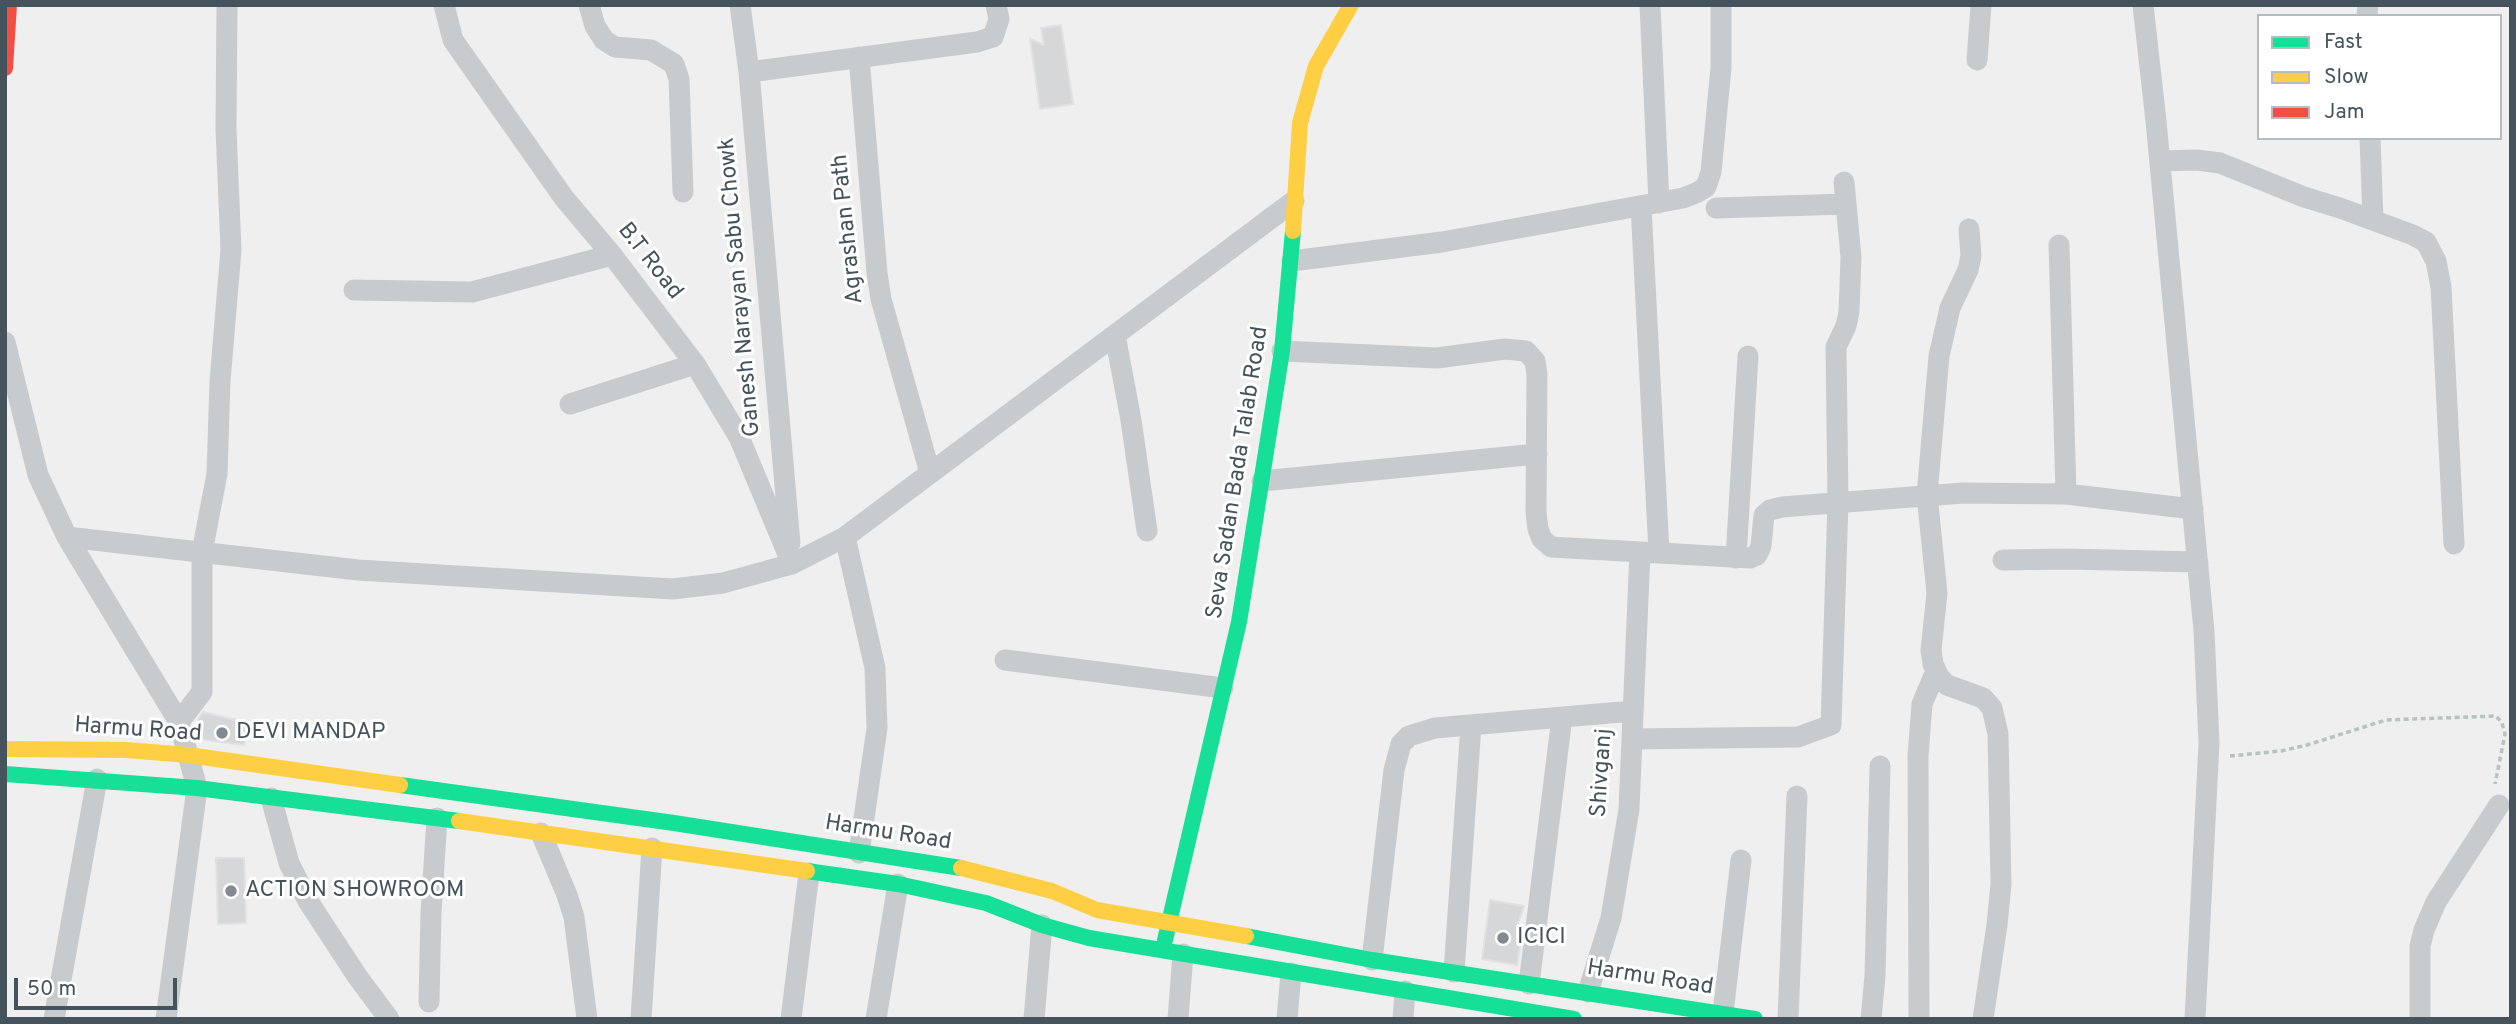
<!DOCTYPE html>
<html>
<head>
<meta charset="utf-8">
<style>
	body { margin:0 }
	#map { position:relative; width:2516px; height:1024px; overflow:hidden; background:#f0efef; font-family:Overpass,sans-serif }
	canvas { display:block }
	.frame { position:absolute; inset:0; border:7px solid #45545c; pointer-events:none }
	.legend { position:absolute; left:2257px; top:14px; width:245px; height:126px; box-sizing:border-box; background:#fff; border:2px solid #b5bbbe; margin:0; padding:9px 12px; list-style:none; font-size:21px; color:#45545c }
	.legend li { display:flex; align-items:center; gap:14px; height:35px }
	.legend b { width:35px; border:2px solid #b5bbbe }
	.scale { position:absolute; left:14px; top:978px; width:163px; height:32px; box-sizing:border-box; border:4px solid #45545c; border-top:0; padding-left:9px; font-size:21px; line-height:24px; white-space:nowrap; color:#45545c; -webkit-text-stroke:5px #fff; paint-order:stroke }
</style>
</head>
<body>
<div id="map">
<canvas width="2516" height="1024"></canvas>
<div class="frame"></div>
<ul class="legend">
<li><b style="height:9px;background:#16e098"></b>Fast</li>
<li><b style="height:9px;background:#ffcf43"></b>Slow</li>
<li><b style="height:9px;background:#f24e42"></b>Jam</li>
</ul>
<div class="scale">50 m</div>
</div>
<script>
const ctx = document.querySelector('canvas').getContext('2d');
ctx.lineJoin = 'round';
function fillPath(path, color) {
  ctx.fillStyle = color;
  ctx.fill(path, 'evenodd');
}
function toPath(rows) {
  const path = new Path2D();
  for (const r of rows) {
    path.moveTo(r[0], r[1]);
    for (let i = 2; i < r.length; i += 2) path.lineTo(r[i], r[i + 1]);
  }
  return path;
}
function trace(path, color, width, dash) {
  ctx.strokeStyle = color;
  ctx.lineWidth = width;
  ctx.lineCap = dash ? 'butt' : 'round';
  ctx.setLineDash(dash || []);
  ctx.stroke(path);
}
function write(font, color, halo, rows, align = 'center') {
  ctx.font = font + ' Overpass,sans-serif';
  ctx.lineWidth = 6;
  ctx.setLineDash([]);
  ctx.textBaseline = 'middle';
  ctx.strokeStyle = halo;
  ctx.fillStyle = color;
  for (const [text, x, y, turn = 0] of rows) {
    ctx.save();
    ctx.translate(x, y);
    ctx.rotate((+turn || 0) * Math.PI / 180);
    ctx.textAlign = isNaN(turn) ? turn : align;
    if (halo) ctx.strokeText(text, 0, 0);
    ctx.fillText(text, 0, 0);
    ctx.restore();
  }
}
const building = toPath([
	[1061,25,1073,104,1040,109,1030,39,1044,45,1041,28,1061,25],
	[203,712,248,723,244,745,199,739,198,719,203,712],
	[216,858,244,858,246,923,218,924,216,858],
	[1490,900,1524,906,1517,926,1523,928,1517,965,1482,959,1490,900]
]);
const path = toPath([
	[2230,756,2281,751,2307,745,2386,720,2496,716,2502,723,2505,734,2495,784]
]);
const street = toPath([
	[444,5,453,40,493,97,564,198,612,255,695,364,739,437,792,564],
	[589,5,595,26,604,40,615,47,651,50,674,64,679,79,683,192],
	[740,5,749,72,790,543],
	[1650,5,1659,203],
	[2143,5,2156,121,2204,631,2209,743,2195,1019],
	[2367,16,2368,5],
	[859,57,877,273,881,299,930,473],
	[1977,60,1981,5],
	[749,72,977,42,993,37,999,19,996,5],
	[2370,138,2373,220],
	[2160,161,2197,160,2220,163,2304,197,2340,208,2413,235,2426,242,2436,261,2441,287,2454,544],
	[1641,206,1659,552],
	[1716,208,1846,204],
	[1969,229,1971,256,1968,270,1950,308,1939,356,1927,495,1937,593,1931,650,1933,664,1939,677,1947,685,1983,698,1992,708,1998,734,2001,884,1997,925,1983,1019],
	[2059,245,2066,494],
	[1292,261,1442,242,1683,198,1696,193,1706,187,1711,172,1721,68,1721,5],
	[354,290,472,292,612,255],
	[1115,335,1131,420,1147,531],
	[5,342,38,475,67,537,179,722,197,788,166,1019],
	[1282,351,1437,358,1505,349,1526,351,1535,361,1537,374,1536,512,1538,529,1542,539,1551,547,1750,558,1757,555,1761,546,1764,515,1770,510,1782,507,1963,493,2066,494,2193,509],
	[570,404,695,364],
	[1262,481,1537,454],
	[67,537,358,570,673,589,723,583,792,564,845,537,1294,201],
	[845,537,875,668,877,728,859,853],
	[1736,558,1748,356],
	[2003,560,2067,559,2198,562],
	[1005,660,1223,688],
	[179,722,202,692,202,552,217,474,220,381,231,250,226,129,227,5],
	[1632,739,1798,737,1831,725,1838,502,1836,347,1846,326,1849,312,1851,257,1844,182],
	[271,798,289,863,308,901,357,976,389,1019],
	[541,833,567,895,574,917,587,1019],
	[1372,960,1394,770,1401,744,1409,736,1435,728,1633,711],
	[1454,972,1471,725],
	[1529,984,1562,717],
	[1588,992,1611,918,1629,809,1640,552],
	[429,1002,431,912,437,818],
	[1723,1013,1741,860],
	[54,1019,97,779],
	[641,1019,652,848],
	[791,1019,809,873],
	[876,1019,898,884],
	[1034,1019,1042,925],
	[1178,1019,1183,954],
	[1287,1019,1291,973],
	[1403,1019,1405,991],
	[1788,1019,1797,796],
	[1871,1019,1875,976,1880,766],
	[1919,1019,1918,756,1922,704,1936,671],
	[2420,1019,2420,946,2424,930,2436,902,2499,805]
]);
const fast = toPath([
	[5,774,197,788,459,821],
	[400,785,674,823,961,868],
	[807,871,898,884,986,903,1042,925,1089,938,1574,1019],
	[1246,936,1372,960,1755,1019],
	[1165,940,1239,622,1282,351,1293,231]
]);
const slow = toPath([
	[1293,231,1300,123,1316,66,1351,5],
	[5,749,126,750,188,755,400,785],
	[459,821,807,871],
	[961,868,1052,891,1097,910,1246,936]
]);
const jam = toPath([
	[5,68,9,5]
]);
const markers = [
	[222,733,7,"#818a8f"],
	[231,891,7,"#818a8f"],
	[1503,938,7,"#818a8f"]
];
const streetNames = [
	["Agrashan Path",849,229,-96],
	["B.T Road",649,262,52],
	["Ganesh Narayan Sabu Chowk",741,287,-95],
	["Seva Sadan Bada Talab Road",1239,473,-81],
	["Harmu Road",138,731,4],
	["Shivganj",1603,773,-86],
	["Harmu Road",888,834,9],
	["Harmu Road",1650,979,9]
];
const poiNames = [
	["DEVI MANDAP",236,733],
	["ACTION SHOWROOM",245,891],
	["ICICI",1517,938]
];
fillPath(building, '#d6d7d8');
trace(building, '#e1e1e2', 2);
trace(path, '#b6c4be', 3.5, [5, 3.5]);
trace(street, '#c8cbce', 21);
trace(fast, '#16e098', 16);
trace(slow, '#ffcf43', 16);
trace(jam, '#f24e42', 16);
for (const [x, y, r, color] of markers) {
  const dot = new Path2D();
  dot.arc(x, y, r, 0, 2 * Math.PI);
  ctx.fillStyle = color;
  ctx.fill(dot);
  trace(dot, '#fff', 2.5);
}
write('23px', '#45545c', '#fff', streetNames);
write('23px', '#45545c', '#fff', poiNames, 'left');
</script>
</body>
</html>
